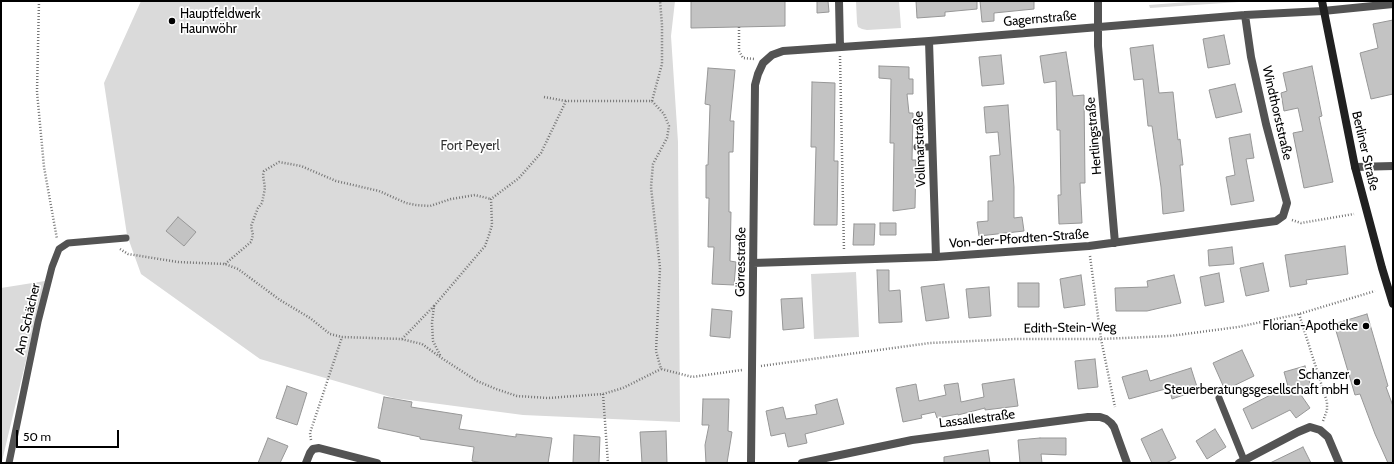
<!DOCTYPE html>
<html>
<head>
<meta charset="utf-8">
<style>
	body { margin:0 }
	#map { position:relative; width:1394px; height:464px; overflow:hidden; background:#fff; font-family:Cabin,sans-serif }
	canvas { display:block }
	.frame { position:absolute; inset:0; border:2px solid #000; pointer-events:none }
	.scale { position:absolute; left:16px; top:430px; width:103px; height:18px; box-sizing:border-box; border:2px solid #000; border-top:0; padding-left:5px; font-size:12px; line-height:14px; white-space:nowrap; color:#000; -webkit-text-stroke:3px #fff; paint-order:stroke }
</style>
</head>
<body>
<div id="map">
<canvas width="1394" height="464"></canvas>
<div class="frame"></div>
<div class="scale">50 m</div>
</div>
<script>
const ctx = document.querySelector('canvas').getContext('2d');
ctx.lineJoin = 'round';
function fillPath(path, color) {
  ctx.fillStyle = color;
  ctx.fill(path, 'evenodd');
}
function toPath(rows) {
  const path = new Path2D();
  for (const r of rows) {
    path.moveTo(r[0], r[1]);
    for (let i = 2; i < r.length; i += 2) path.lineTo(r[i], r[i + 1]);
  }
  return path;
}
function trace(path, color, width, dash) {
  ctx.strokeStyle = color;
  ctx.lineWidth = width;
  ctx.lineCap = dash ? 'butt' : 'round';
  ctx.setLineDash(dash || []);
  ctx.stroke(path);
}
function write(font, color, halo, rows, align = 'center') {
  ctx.font = font + ' Cabin,sans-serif';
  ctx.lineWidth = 3.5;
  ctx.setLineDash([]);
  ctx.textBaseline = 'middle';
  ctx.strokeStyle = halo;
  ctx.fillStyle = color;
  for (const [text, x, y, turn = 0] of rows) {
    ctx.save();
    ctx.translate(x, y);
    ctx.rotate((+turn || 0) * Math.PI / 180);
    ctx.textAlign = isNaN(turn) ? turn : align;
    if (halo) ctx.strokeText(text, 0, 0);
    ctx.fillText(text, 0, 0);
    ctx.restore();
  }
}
const green = toPath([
	[141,1,675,1,671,36,678,142,680,422,523,415,394,398,260,359,141,274,127,235,104,83],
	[856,1,899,1,901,28,867,30,862,29,858,27,857,23],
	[1200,1,1254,1,1150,8,1149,5],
	[856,272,859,337,814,339,811,274],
	[45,281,2,461,1,463,1,288]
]);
const building = toPath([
	[691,1,785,1,785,26,691,28,691,1],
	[817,1,828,1,829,12,817,13,817,1],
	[916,1,977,1,977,9,945,12,945,16,917,18,916,1],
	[980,1,1034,1,1034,9,994,13,994,21,982,22,980,1],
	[1393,20,1393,94,1371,99,1360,53,1378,48,1373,24,1393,20],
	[1224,35,1230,64,1208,68,1203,39,1224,35],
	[1153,45,1159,93,1173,92,1178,140,1180,139,1183,165,1180,165,1184,211,1163,214,1161,187,1152,126,1148,126,1143,79,1134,80,1130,48,1153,45],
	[1066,52,1073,96,1084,95,1085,183,1080,183,1082,223,1059,224,1058,195,1061,195,1060,130,1057,130,1056,81,1044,83,1040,56,1066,52],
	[1001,55,1004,84,982,86,979,57,1001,55],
	[879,66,909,67,909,79,913,79,913,94,907,94,909,113,913,113,912,160,916,160,915,208,893,211,894,143,890,143,891,79,879,78,879,66],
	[1312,66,1322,116,1319,117,1333,182,1304,188,1293,133,1303,131,1298,108,1284,111,1281,93,1287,91,1283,73,1312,66],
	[708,68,735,70,730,121,734,121,733,152,729,152,729,212,731,212,730,261,736,262,734,285,712,284,714,247,708,247,709,198,706,198,706,165,708,165,710,105,705,104,708,68],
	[812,82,835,83,834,161,838,161,837,225,814,225,816,147,811,147,812,82],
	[1235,84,1242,112,1216,118,1209,90,1235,84],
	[1008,105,1014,187,1014,218,1022,217,1024,231,979,236,977,222,988,221,988,201,993,201,990,156,1000,155,998,132,986,133,984,107,1008,105],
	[1250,134,1254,158,1246,159,1254,201,1231,205,1226,177,1235,175,1229,138,1250,134],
	[178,217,196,232,184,246,166,231,178,217],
	[880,223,896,223,896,235,880,235,880,223],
	[854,224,875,224,874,245,853,245,854,224],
	[1345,246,1348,274,1306,280,1307,284,1290,287,1285,255,1345,246],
	[1232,247,1234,264,1209,266,1208,250,1232,247],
	[1263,263,1269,291,1246,296,1240,268,1263,263],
	[877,270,889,270,889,291,900,290,902,322,879,323,877,270],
	[1219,273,1224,302,1205,306,1200,277,1219,273],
	[1081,275,1085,305,1064,308,1060,279,1081,275],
	[1174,275,1181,303,1147,311,1116,311,1115,288,1148,287,1147,281,1174,275],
	[1018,283,1039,283,1039,307,1018,307,1018,283],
	[944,284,949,318,926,321,921,287,944,284],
	[989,287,991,316,969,318,966,289,989,287],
	[802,298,804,328,783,330,781,299,802,298],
	[712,309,732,311,730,338,710,336,712,309],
	[1367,314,1388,386,1386,387,1393,406,1393,463,1388,463,1375,434,1360,394,1355,395,1334,324,1367,314],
	[1242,350,1254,376,1225,390,1213,363,1242,350],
	[1095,359,1098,387,1078,389,1075,361,1095,359],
	[1305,366,1312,391,1301,395,1310,408,1296,418,1290,410,1252,429,1243,409,1288,386,1284,372,1305,366],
	[1191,368,1198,390,1172,399,1169,388,1129,399,1122,377,1147,370,1150,381,1191,368],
	[1014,379,1018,406,985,410,985,408,958,415,958,414,937,418,935,412,921,415,922,418,903,422,896,388,916,384,919,401,946,395,944,385,958,383,961,402,984,397,982,384,1014,379],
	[287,386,307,393,297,425,276,418,287,386],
	[384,397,412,402,411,407,462,415,459,429,516,437,516,434,552,438,548,463,483,463,472,461,474,447,420,439,420,437,378,428,384,397],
	[703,399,729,399,728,431,732,432,727,463,706,463,705,445,709,425,702,425,703,399],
	[837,399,844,424,805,434,807,443,788,447,785,433,771,436,766,411,783,407,786,419,817,414,815,405,837,399],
	[1162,429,1176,458,1166,463,1152,463,1141,439,1162,429],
	[1215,429,1226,447,1207,459,1196,441,1215,429],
	[666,431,667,463,642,463,640,432,666,431],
	[574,435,600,437,599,463,573,463,574,435],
	[268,438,288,446,280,463,258,463,268,438],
	[1040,438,1066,438,1066,455,1041,454,1042,463,1020,463,1018,440,1040,438],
	[1303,447,1311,463,1270,463,1303,447],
	[988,450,990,463,944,463,944,457,988,450]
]);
const path = toPath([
	[39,1,37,92,44,167,57,239],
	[739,27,739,51,743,58,755,59],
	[840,56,844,251],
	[544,97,566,101],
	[652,101,662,64,662,25,660,1],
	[1292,220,1301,223,1354,214],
	[120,249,128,254,178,262,225,264,238,269,280,300,310,318,330,334,342,337,401,339,422,344,443,359,477,381,496,389,517,396,548,398,603,394,623,388,661,369],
	[1090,256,1101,339,1115,407],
	[225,264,251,242,253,235,251,226,258,208,262,203,265,188,263,175,264,171,279,162,301,166,336,181,379,191,406,203,416,205,430,206,451,199,475,195,491,199],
	[434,306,485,246,489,235,492,225,491,199,519,178,541,153,566,101,652,101,664,114,669,126,667,138,653,164,651,187,660,268,656,351,661,369,692,377,742,370],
	[1299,314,1327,402,1327,410,1323,421],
	[22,318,30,320],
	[402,339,434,306,432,323,433,341,441,357],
	[761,366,930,343,1015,339,1101,339,1170,336,1238,327,1299,314,1375,291],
	[603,394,608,463],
	[311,440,310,433,342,337]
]);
const lane = toPath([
	[917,147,932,147],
	[1219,398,1244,460],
	[9,463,38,322,52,267,59,249,68,243,126,238]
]);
const street = toPath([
	[839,1,840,47],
	[1098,1,1098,46,1115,243],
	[929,41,936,257],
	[1355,167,1393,166],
	[753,263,936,257,1089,246,1276,221,1283,216,1287,203,1266,124,1251,57,1245,15],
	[306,463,310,453,313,449,319,448,377,463],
	[751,463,755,85,758,74,763,63,772,55,783,51,929,41,1245,15,1323,11,1393,4],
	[802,463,912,440,1088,417,1100,417,1106,419,1111,423,1114,427,1127,463],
	[1239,463,1298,432,1310,427,1320,430,1328,437,1339,463]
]);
const secondary = toPath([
	[1322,1,1355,167,1382,268,1393,304]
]);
const markers = [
	[172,21,4,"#000"],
	[1366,326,4,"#000"],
	[1357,382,4,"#000"]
];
const poiNames = [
	["Hauptfeldwerk",180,14,"left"],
	["Haunwöhr",180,29,"left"],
	["Florian-Apotheke",1358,326],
	["Schanzer",1349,375],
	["Steuerberatungsgesellschaft mbH",1349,390]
];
const streetNames = [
	["Gagernstraße",1040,19,-5],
	["Windthorststraße",1277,113,77],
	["Hertlingstraße",1094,136,-95],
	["Vollmarstraße",920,149,-92],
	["Berliner Straße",1365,151,77],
	["Von-der-Pfordten-Straße",1019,239,-4],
	["Görresstraße",741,262,-89],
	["Am Schächer",28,319,-77],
	["Edith-Stein-Weg",1070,328,-1],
	["Lassallestraße",977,419,-7]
];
const parkNames = [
	["Fort Peyerl",470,146]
];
fillPath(green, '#dadada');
fillPath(building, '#c3c3c3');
trace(building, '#979797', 1);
trace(path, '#757575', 2.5, [1, 2]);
trace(lane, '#535353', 7);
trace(street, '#535353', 8);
trace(secondary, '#202020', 8);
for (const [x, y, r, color] of markers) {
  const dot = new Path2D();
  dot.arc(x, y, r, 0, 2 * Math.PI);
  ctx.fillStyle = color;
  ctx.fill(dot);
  trace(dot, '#fff', 1.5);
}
write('13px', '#000', '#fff', poiNames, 'right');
write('13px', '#000', '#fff', streetNames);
write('13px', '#313131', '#fff', parkNames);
</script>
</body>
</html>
